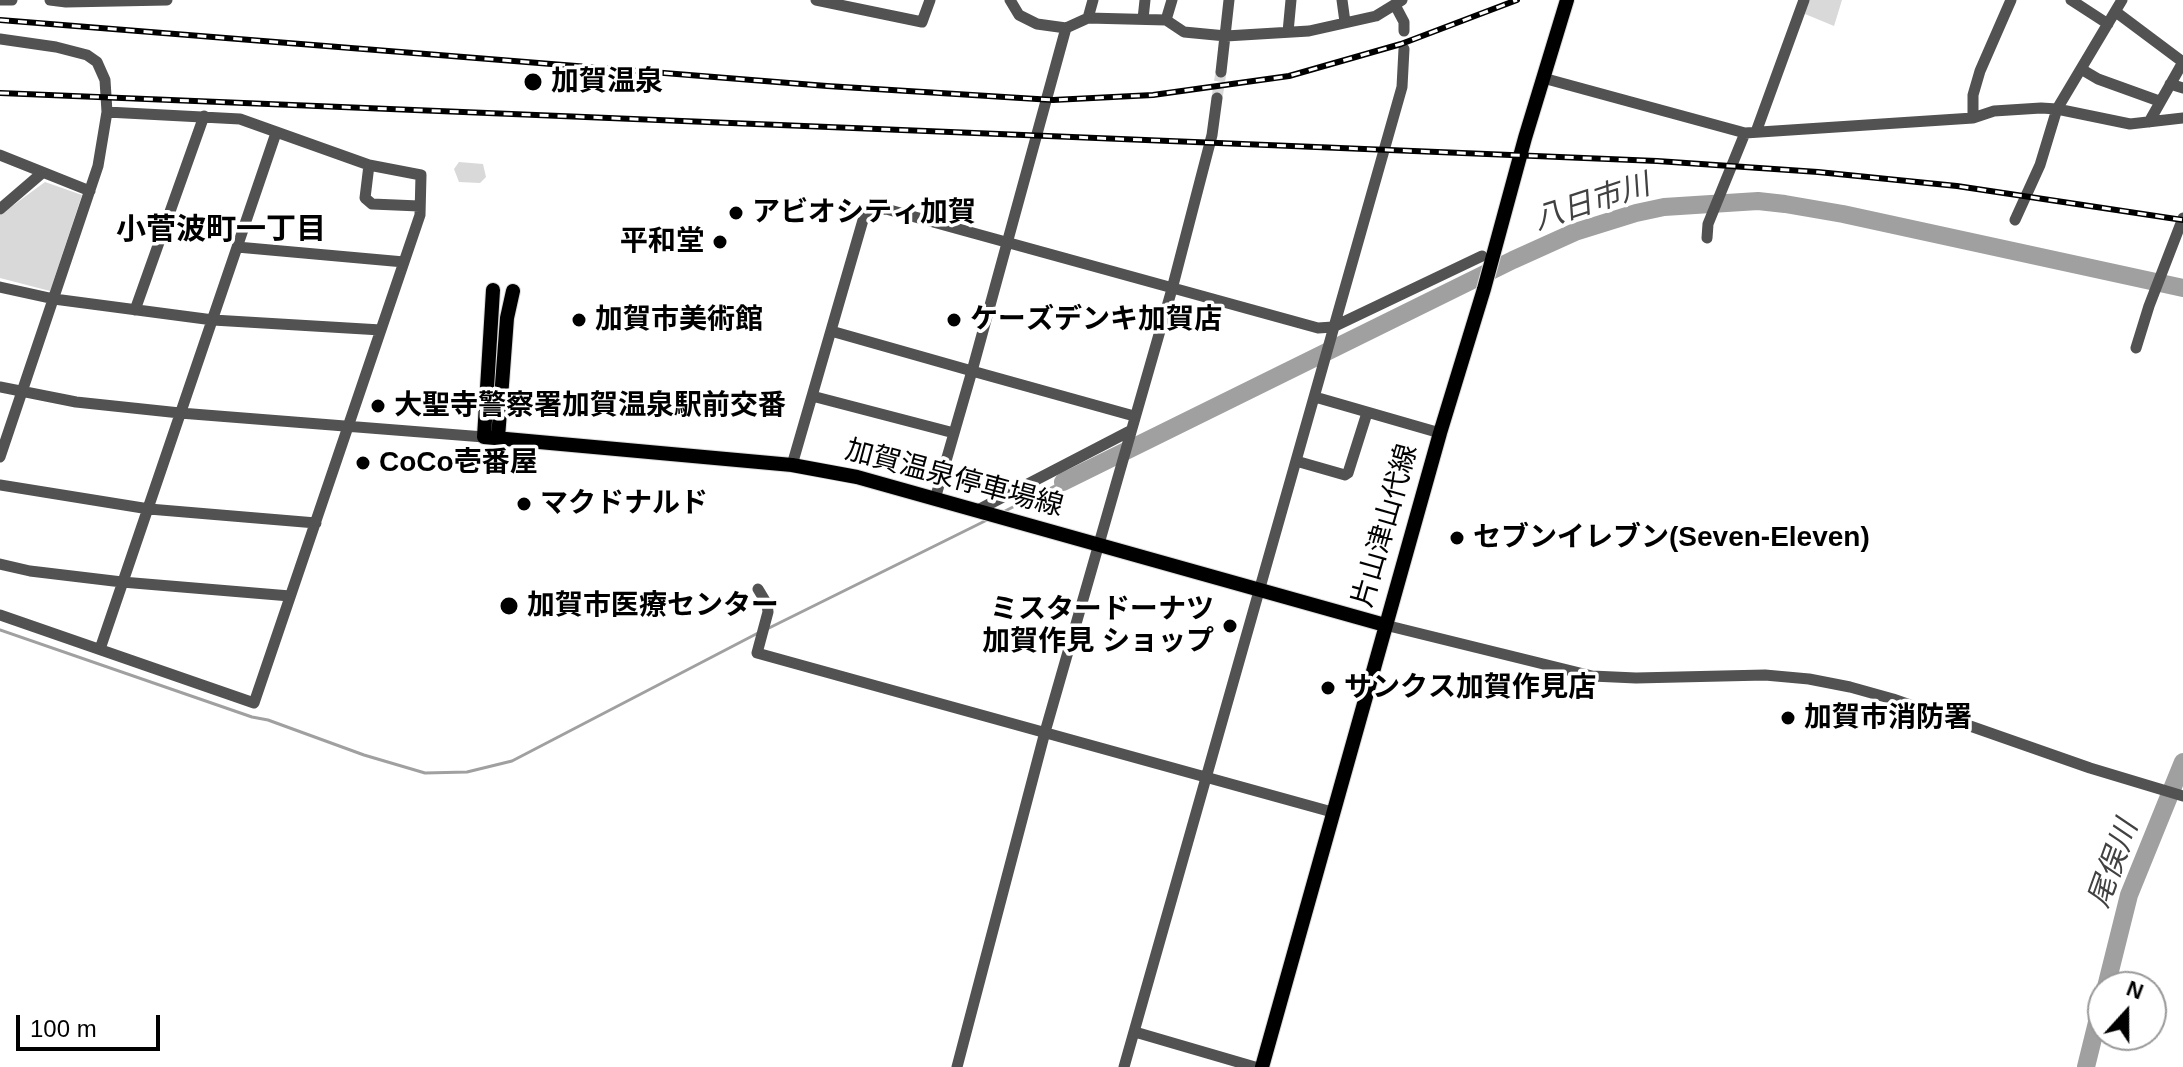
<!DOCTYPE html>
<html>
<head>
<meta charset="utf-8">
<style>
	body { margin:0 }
	#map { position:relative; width:2183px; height:1067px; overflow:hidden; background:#fff; font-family:Helvetica,sans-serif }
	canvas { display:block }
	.north { position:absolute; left:2087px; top:971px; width:80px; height:80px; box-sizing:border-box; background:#fff; border:2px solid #999; border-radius:50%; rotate:21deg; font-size:22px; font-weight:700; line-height:32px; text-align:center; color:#000 }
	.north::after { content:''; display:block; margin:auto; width:28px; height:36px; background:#000; clip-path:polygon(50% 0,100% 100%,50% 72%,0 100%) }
	.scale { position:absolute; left:16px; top:1015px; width:144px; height:36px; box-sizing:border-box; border:4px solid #000; border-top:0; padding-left:10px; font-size:24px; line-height:28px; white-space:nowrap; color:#000; -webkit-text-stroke:6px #fff; paint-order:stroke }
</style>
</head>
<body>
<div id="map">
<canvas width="2183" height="1067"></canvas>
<div class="north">N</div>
<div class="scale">100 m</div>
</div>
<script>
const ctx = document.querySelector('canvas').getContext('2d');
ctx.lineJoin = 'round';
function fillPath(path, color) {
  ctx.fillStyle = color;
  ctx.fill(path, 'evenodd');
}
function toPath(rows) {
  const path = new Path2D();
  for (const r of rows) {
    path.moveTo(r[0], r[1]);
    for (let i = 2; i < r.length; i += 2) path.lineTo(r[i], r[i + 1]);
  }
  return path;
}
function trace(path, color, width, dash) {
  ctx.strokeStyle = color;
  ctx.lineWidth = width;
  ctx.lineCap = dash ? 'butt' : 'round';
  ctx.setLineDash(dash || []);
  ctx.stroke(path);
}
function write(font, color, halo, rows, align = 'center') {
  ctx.font = font + ' Helvetica,"Noto Sans JP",sans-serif';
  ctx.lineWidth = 7;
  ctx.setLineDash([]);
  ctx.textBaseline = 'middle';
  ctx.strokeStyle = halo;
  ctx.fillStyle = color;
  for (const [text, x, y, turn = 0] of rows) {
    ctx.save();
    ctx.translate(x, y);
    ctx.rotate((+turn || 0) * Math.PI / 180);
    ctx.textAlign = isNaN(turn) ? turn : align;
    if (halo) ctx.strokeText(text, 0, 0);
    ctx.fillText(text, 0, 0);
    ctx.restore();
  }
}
const green = toPath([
	[1808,0,1842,0,1834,26,1805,14],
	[459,162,483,164,486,177,480,183,459,182,454,169],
	[45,182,82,195,50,291,0,278,0,215]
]);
const stream = toPath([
	[1003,512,1063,482],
	[767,629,989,519],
	[0,630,252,717,268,720,364,755,425,773,467,772,512,761,760,632]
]);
const river = toPath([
	[1063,482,1513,260,1575,232,1636,213,1664,207,1758,201,1785,204,1843,214,2183,288],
	[2106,987,2129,895,2183,762],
	[2086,1067,2103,998]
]);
const minorTunnel = toPath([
	[1217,98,1221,72]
]);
const minor = toPath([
	[1,0,12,0],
	[50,0,66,2,167,0],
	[816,0,922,22,930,0],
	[1010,0,1019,15,1037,24,1066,28,1088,18,1166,20,1184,32,1226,36,1309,31,1376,16,1402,0],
	[1342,0,1345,22],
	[2071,0,2108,24],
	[1395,5,1404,22,1404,31],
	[2116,12,2183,62],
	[1088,18,1093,0],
	[1143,19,1145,0],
	[1166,20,1172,0],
	[1066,28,972,371,1134,416],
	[1288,32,1291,0],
	[0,39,56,47,87,55,97,62,105,80,107,112,240,119,369,165,421,175,420,215,254,703,0,615],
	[2081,69,2098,79,2159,101],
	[1221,72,1229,0],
	[1543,78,1745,133,1973,118,1994,111,2041,108,2057,109,2130,124,2183,118],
	[2170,84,2183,88],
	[1973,118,1973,95,1980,71,2011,0],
	[2149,122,2183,62],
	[1756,132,1804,0],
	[0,155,90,191],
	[369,165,365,198,372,204,419,206],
	[0,209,42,173],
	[2015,220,2040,165,2057,109,2122,0],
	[1707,238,1708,224,1745,133],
	[237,247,404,262],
	[0,287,54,299,213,320,381,330],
	[135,310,204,116],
	[831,331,972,371,935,499],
	[2136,348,2149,306,2183,218],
	[0,387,76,402,180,413,484,437],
	[812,396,954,433],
	[1315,397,1440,433],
	[0,457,98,166,107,112],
	[1296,461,1345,475,1348,473,1367,413],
	[792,465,863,220,872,210,886,209,1318,328,1333,327,1482,256],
	[0,485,149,509,316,523],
	[976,511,1130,431],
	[0,564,30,571,122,582,290,596],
	[758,589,767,604,768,612,757,653,1332,812],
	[1385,625,1592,676,1636,678,1765,675,1809,679,1850,687,1893,699,2090,768,2183,796],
	[100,649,276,133],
	[1135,1032,1255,1067],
	[957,1067,1045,732,1172,289,1212,135,1217,98],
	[1124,1067,1402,87,1404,49]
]);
const major = toPath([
	[493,290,484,437,792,465,857,477,1385,625],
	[498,438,507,318,513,291],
	[1262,1067,1440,433,1484,289,1525,138,1567,0]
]);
const rail = toPath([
	[0,20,827,86,1053,100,1153,95,1289,76,1401,44,1517,0],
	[0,93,1657,161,1818,172,1957,186,2183,220]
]);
const markers = [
	[533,82,10,"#000"],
	[736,213,8,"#000"],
	[720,242,8,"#000"],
	[579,320,8,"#000"],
	[954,320,8,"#000"],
	[378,406,8,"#000"],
	[363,463,8,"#000"],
	[524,504,8,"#000"],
	[1457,538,8,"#000"],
	[509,606,10,"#000"],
	[1230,626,8,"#000"],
	[1328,688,8,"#000"],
	[1788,718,8,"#000"]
];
const poiNames = [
	["加賀温泉",551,82],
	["アビオシティ加賀",752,213],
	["平和堂",704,242,"right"],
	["加賀市美術館",595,320],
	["ケーズデンキ加賀店",970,320],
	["大聖寺警察署加賀温泉駅前交番",394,406],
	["CoCo壱番屋",379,463],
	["マクドナルド",540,504],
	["セブンイレブン(Seven-Eleven)",1473,538],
	["加賀市医療センター",527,606],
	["ミスタードーナツ",1214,610,"right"],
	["加賀作見 ショップ",1214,642,"right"],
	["サンクス加賀作見店",1344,688],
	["加賀市消防署",1804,718]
];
const streetNames = [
	["加賀温泉停車場線",954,479,15],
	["片山津山代線",1386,526,-74]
];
const waterNames = [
	["八日市川",1592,203,-18],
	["尾俣川",2114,864,-70]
];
const neighbourhoodNames = [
	["小菅波町一丁目",221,231]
];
fillPath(green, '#d9d9d9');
trace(stream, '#a0a0a0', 3);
trace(river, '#a0a0a0', 18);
trace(minorTunnel, '#d9d9d9', 11, [11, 5.5]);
trace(major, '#dbdbdb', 16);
trace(minor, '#525252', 11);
trace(major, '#000', 14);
trace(rail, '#000', 6);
trace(rail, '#fff', 3, [9]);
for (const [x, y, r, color] of markers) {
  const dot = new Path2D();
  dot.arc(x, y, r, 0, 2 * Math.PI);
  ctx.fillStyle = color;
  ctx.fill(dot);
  trace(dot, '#fff', 3);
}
write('bold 28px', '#000', '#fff', poiNames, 'left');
write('28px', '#000', '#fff', streetNames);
write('italic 30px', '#414141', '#fff', waterNames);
write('bold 30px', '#000', '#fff', neighbourhoodNames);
</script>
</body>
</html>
